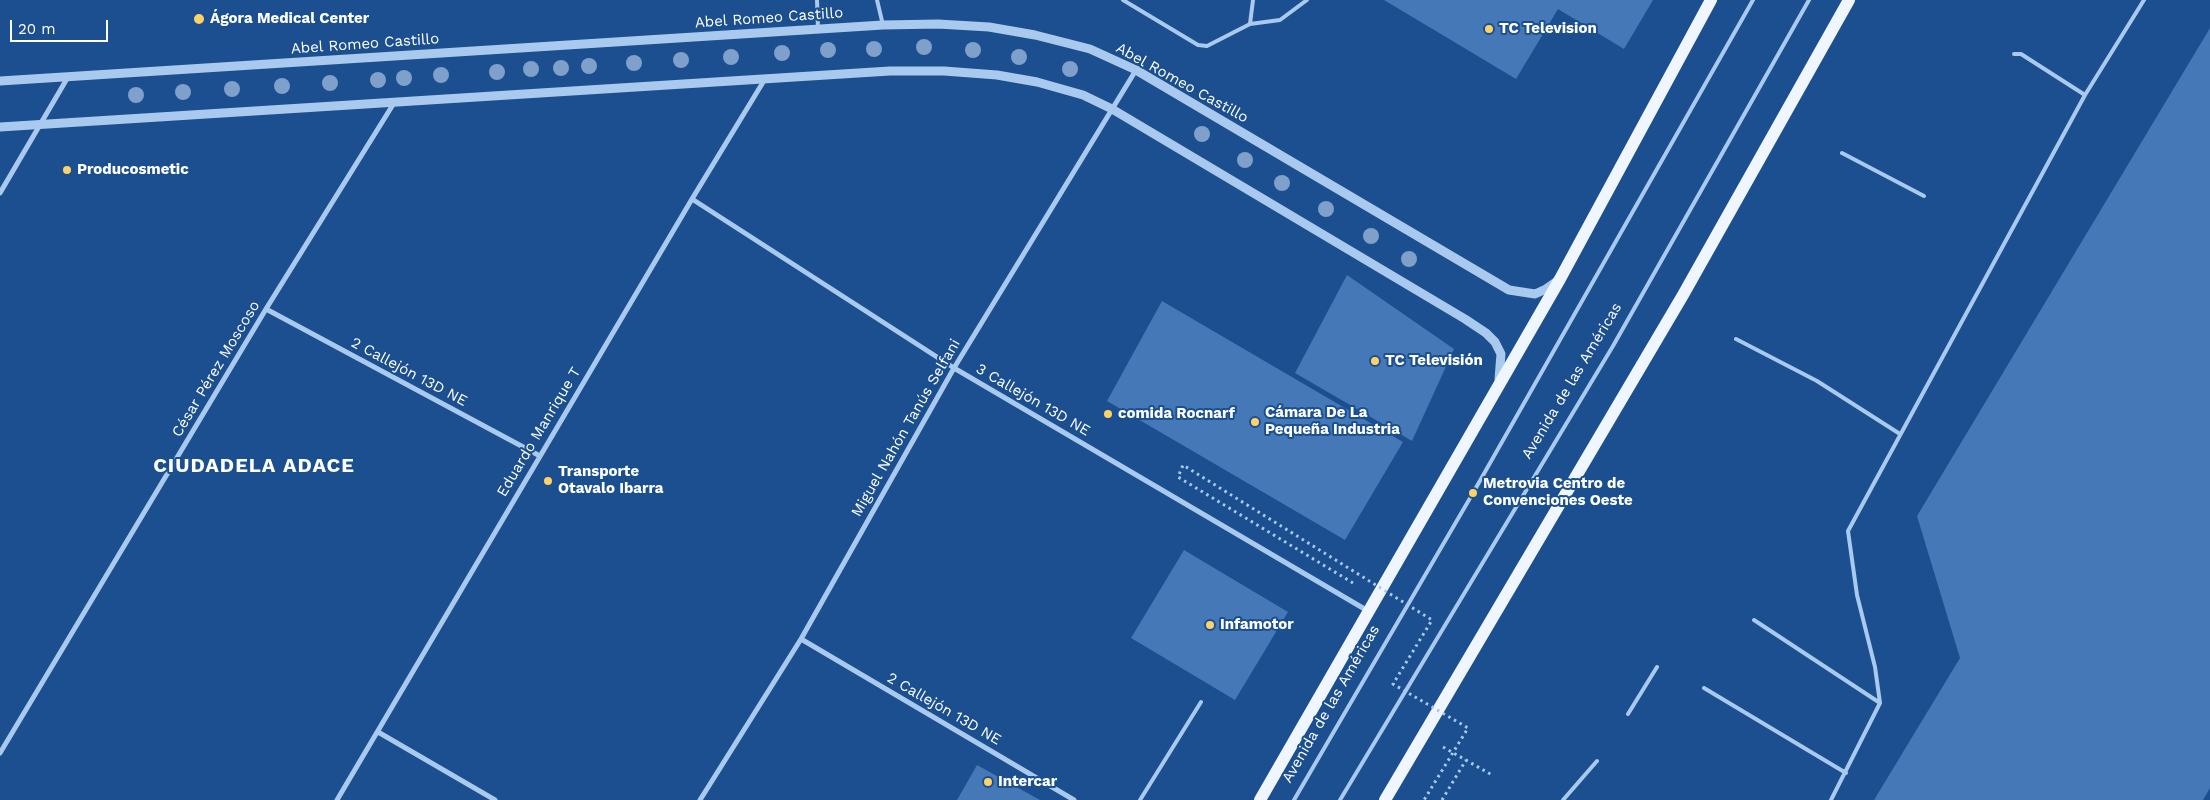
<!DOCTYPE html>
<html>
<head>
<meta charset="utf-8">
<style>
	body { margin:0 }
	#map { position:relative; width:2210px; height:800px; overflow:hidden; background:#1b4f8f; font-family:"Work Sans",sans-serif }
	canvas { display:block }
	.scale { position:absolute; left:10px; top:20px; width:98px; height:22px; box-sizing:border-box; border:2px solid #fff; border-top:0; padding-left:6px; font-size:15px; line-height:18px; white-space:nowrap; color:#fff; -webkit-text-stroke:4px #1b4f8f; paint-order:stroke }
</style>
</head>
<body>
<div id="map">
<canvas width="2210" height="800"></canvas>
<div class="scale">20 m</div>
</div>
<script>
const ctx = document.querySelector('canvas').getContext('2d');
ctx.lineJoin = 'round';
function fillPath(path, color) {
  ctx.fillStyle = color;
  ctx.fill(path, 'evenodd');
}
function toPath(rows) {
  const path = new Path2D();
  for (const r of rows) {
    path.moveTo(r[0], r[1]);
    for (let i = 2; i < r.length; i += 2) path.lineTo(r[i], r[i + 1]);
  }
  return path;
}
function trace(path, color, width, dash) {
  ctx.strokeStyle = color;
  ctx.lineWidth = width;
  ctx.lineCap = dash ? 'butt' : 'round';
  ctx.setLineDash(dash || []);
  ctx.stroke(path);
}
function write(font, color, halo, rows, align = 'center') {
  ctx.font = font + ' "Work Sans",sans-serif';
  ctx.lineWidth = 4;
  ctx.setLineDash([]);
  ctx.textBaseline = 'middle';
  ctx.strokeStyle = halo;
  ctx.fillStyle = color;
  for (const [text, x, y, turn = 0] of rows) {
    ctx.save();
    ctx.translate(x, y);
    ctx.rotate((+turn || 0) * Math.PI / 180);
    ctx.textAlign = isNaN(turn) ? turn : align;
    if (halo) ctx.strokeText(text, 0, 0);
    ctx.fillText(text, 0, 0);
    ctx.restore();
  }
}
const building = toPath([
	[1384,0,1653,0,1624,49,1558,9,1516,79],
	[2210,28,2210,788,2203,800,1874,800,1960,658,1917,516],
	[1347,275,1454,349,1412,441,1295,373],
	[1162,301,1403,442,1345,540,1107,401],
	[1184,550,1288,612,1235,700,1131,638],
	[977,765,1040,800,957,800]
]);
const path = toPath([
	[1443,747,1492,775],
	[1442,800,1466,760]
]);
const service = toPath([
	[817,0,818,29],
	[877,0,883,25],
	[1123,0,1198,45,1207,46,1250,24,1280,20,1307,0],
	[1250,24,1253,0],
	[2014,54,2021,54,2085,95],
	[1842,153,1924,196],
	[1736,339,1817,381,1900,434],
	[1754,620,1880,703],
	[1704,688,1846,773],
	[1628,714,1657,667],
	[1140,800,1201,702],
	[1294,800,1473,493,1753,0],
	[1340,800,1613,346,1809,0],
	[1563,800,1597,761],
	[1831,800,1880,703,1875,667,1857,595,1848,531,2085,95,2144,0]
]);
const minor = toPath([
	[0,193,68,77],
	[692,199,954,368,1368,611],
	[266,309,540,456],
	[801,639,1074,800],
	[378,732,495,800],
	[0,753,266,309,394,103],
	[337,800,692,199,765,79],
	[700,800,801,639,954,368,1136,70]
]);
const tertiary = toPath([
	[0,81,883,25,938,24,989,27,1035,35,1090,49,1136,70,1509,290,1535,294,1546,289,1556,282],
	[0,127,890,71,944,71,997,75,1037,82,1083,95,1112,109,1465,319,1486,333,1495,342,1501,354,1499,379]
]);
const primary = toPath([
	[1260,800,1560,279,1711,0],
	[1385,800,1683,295,1849,0]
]);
const pathBridge = toPath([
	[1353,583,1178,477,1183,465,1432,620,1393,684,1468,728,1424,800]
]);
const trees = [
	[924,47],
	[874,49],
	[828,50],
	[973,50],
	[782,53],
	[731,57],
	[1019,57],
	[681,60],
	[634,63],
	[589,66],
	[561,68],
	[531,69],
	[1070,69],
	[497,72],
	[441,75],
	[404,78],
	[378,80],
	[330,83],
	[282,86],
	[232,89],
	[183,92],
	[136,95],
	[1202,134],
	[1245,160],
	[1282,183],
	[1326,209],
	[1371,236],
	[1409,259]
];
const markers = [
	[199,19,6,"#ffd166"],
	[1489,29,5,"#ffd166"],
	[67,170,5,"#ffd166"],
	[1375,361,5,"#ffd166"],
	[1108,414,5,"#ffd166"],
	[1255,422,5,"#ffd166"],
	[548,481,5,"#ffd166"],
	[1473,493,5,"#ffd166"],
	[1210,625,5,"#ffd166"],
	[988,782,5,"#ffd166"]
];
const streetNames = [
	["Abel Romeo Castillo",769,18,-4],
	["Abel Romeo Castillo",365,44,-4],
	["Abel Romeo Castillo",1182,83,29],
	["César Pérez Moscoso",216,369,-59],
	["2 Callejón 13D NE",409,372,28],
	["Avenida de las Américas",1572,381,-59],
	["3 Callejón 13D NE",1033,400,30],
	["Miguel Nahón Tanús Selfani",906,428,-60],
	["Eduardo Manrique T",539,432,-59],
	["Avenida de las Américas",1331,704,-60],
	["2 Callejón 13D NE",944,709,30]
];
const poiNames = [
	["Ágora Medical Center",210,19],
	["TC Television",1499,29],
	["Producosmetic",77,170],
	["TC Televisión",1385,361],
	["Cámara De La",1265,413],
	["Pequeña Industria",1265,430],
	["comida Rocnarf",1118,414],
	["Transporte",558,472],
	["Otavalo Ibarra",558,489],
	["Metrovia Centro de",1483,484],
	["Convenciones Oeste",1483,501],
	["Infamotor",1220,625],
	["Intercar",998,782]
];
const districtNames = [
	["CIUDADELA ADACE",254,466]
];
fillPath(building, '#4478b7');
trace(path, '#a9c9ee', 3, [2.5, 4]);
trace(service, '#a9c9ee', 4);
trace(minor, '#a9c9ee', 5);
trace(tertiary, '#a9c9ee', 9);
trace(primary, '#f0f6ff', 12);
trace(pathBridge, '#a9c9ee', 3, [2.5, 4]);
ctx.fillStyle = '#7ea0ca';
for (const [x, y] of trees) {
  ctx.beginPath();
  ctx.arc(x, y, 8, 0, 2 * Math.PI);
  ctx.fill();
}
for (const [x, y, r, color] of markers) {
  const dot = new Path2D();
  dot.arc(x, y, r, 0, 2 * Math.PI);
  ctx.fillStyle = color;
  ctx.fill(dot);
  trace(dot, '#1b4f8f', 2);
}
write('15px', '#fff', '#1b4f8f', streetNames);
write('bold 15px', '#fff', '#1b4f8f', poiNames, 'left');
ctx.letterSpacing = '1px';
write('bold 20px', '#fff', '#1b4f8f', districtNames);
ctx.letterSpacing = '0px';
</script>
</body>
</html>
